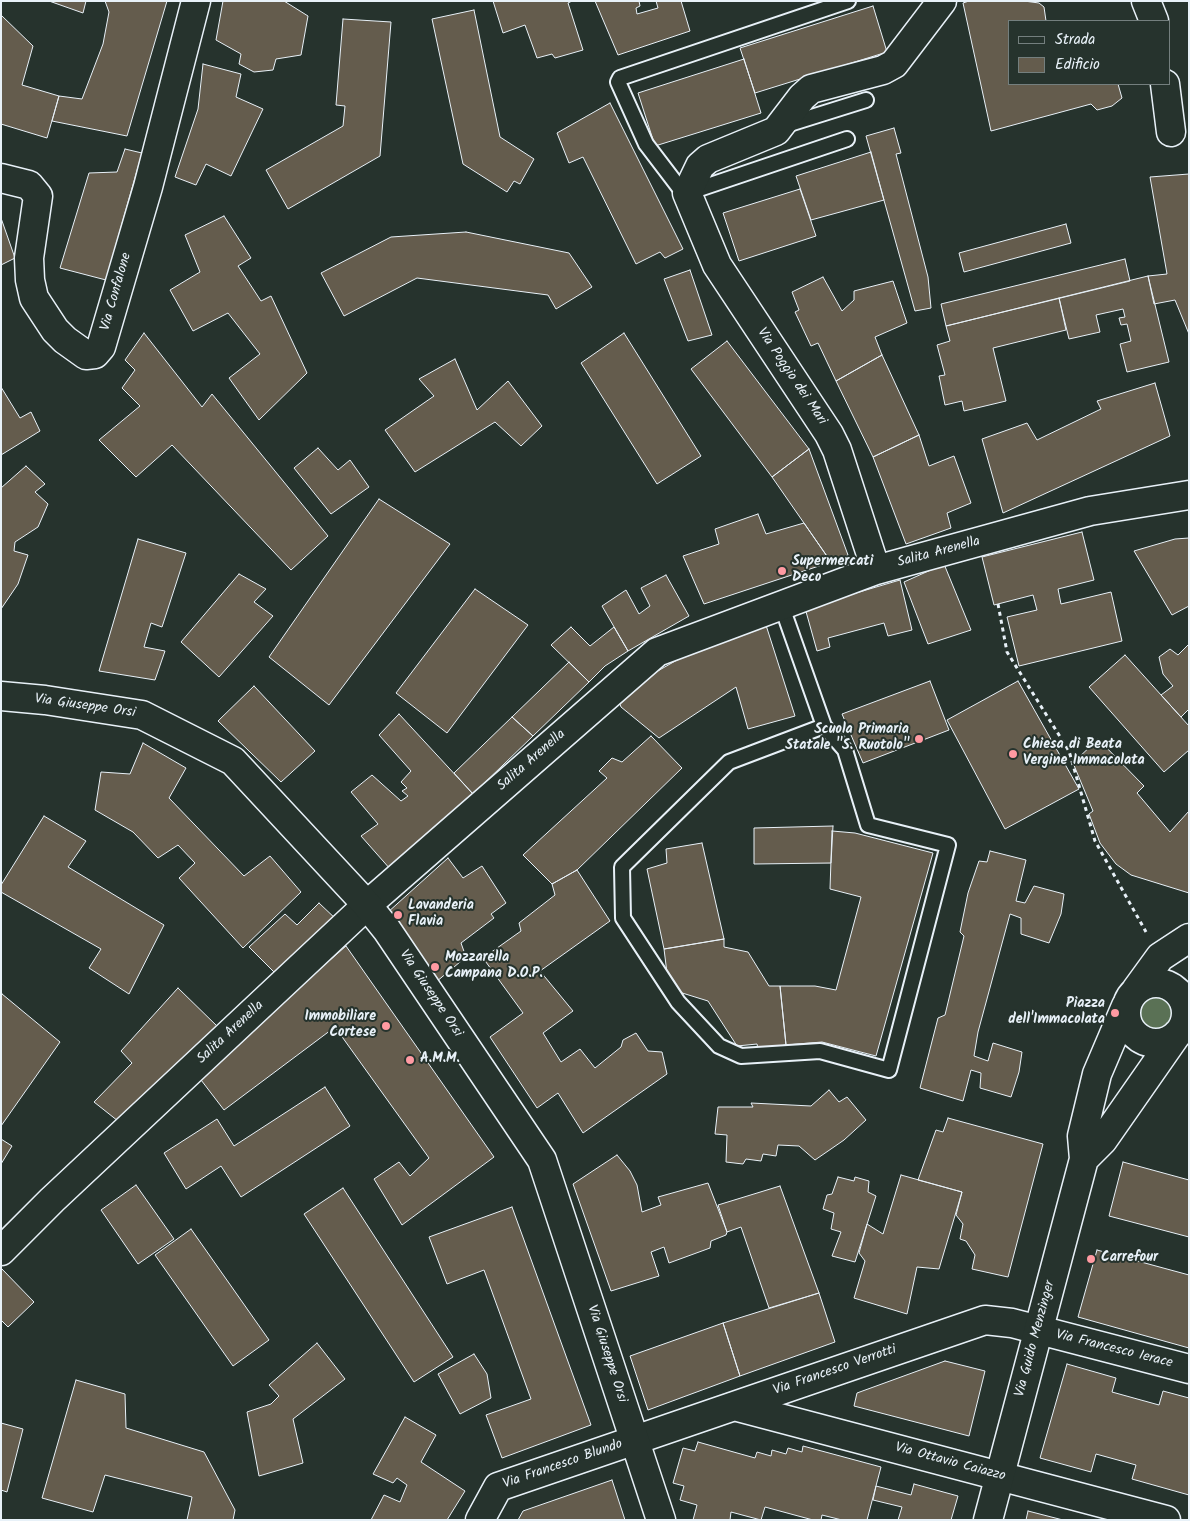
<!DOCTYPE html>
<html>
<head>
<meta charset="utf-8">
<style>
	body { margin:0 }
	#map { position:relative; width:1190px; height:1521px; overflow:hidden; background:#26332d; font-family:Kalam,sans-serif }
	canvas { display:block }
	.frame { position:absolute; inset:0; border:2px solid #e8f1f8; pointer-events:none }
	.legend { position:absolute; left:1008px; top:20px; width:162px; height:65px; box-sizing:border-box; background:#26332d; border:1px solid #747f7e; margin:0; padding:6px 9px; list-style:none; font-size:15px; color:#e8f1f8 }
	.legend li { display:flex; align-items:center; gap:10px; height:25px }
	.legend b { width:25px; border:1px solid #747f7e }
</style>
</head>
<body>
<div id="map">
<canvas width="1190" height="1521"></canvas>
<div class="frame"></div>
<ul class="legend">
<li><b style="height:6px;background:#26332d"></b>Strada</li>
<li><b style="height:14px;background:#645c4d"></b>Edificio</li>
</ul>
</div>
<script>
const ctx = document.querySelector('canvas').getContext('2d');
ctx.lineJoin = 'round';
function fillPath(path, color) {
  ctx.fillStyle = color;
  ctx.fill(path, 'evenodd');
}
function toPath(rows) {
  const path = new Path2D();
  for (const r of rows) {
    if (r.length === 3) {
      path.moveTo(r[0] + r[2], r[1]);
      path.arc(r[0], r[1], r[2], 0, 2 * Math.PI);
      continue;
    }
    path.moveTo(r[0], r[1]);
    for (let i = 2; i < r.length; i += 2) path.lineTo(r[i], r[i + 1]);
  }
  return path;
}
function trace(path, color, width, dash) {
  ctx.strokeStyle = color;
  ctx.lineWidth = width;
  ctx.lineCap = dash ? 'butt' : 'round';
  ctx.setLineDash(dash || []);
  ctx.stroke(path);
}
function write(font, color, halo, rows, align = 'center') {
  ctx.font = font + ' Kalam,sans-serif';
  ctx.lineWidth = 4;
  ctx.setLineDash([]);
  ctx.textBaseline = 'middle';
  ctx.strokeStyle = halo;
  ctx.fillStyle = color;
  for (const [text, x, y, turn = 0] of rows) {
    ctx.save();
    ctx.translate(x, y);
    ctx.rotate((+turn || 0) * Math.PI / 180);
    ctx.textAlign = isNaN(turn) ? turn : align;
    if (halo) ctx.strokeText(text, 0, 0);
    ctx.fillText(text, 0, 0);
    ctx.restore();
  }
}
const green = toPath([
	[1156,1013,23]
]);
const building = toPath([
	[49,1,86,1,83,13,49,1],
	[105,1,167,1,127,136,52,121,59,96,82,99,103,44,109,12,105,1],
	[223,1,284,1,308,16,301,55,276,59,273,70,254,72,239,64,241,54,216,40,223,1],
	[493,1,572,1,568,3,583,50,555,58,552,54,537,58,525,25,503,33,493,1],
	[595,1,639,1,640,6,636,8,637,14,658,8,656,1,681,1,690,31,618,55,595,1],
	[969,1,1024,1,1039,3,1044,7,1046,21,1009,21,1009,84,1118,84,1122,98,1112,106,1097,110,1091,104,991,131,963,3,969,1],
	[873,6,887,52,755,93,740,48,873,6],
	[474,10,500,137,534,159,520,184,514,181,507,192,463,164,432,19,474,10],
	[1,15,33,46,22,85,59,96,47,138,1,124,1,15],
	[343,19,391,22,380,156,288,209,266,170,343,126,345,106,336,105,343,19],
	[744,59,761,113,655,146,638,93,744,59],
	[203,64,241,74,236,97,263,109,231,176,206,164,196,185,175,177,198,109,203,64],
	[610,103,683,249,665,258,660,252,636,264,583,157,569,163,557,133,610,103],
	[894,128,901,153,896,154,928,277,931,308,915,311,866,136,894,128],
	[125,149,142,153,106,280,60,268,89,173,117,172,125,149],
	[871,152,884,200,811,220,796,176,871,152],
	[1189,174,1189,334,1175,300,1154,304,1148,276,1167,274,1150,177,1189,174],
	[800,189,816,236,739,261,723,213,800,189],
	[224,216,251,258,238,266,261,301,271,296,307,373,259,420,229,378,260,354,228,313,193,331,170,290,200,272,185,235,224,216],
	[1,218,15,258,1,265,1,218],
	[1066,224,1071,243,964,272,959,253,1066,224],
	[466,232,569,253,592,287,556,309,548,295,417,278,344,316,321,273,391,237,466,232],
	[1125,259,1130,281,946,326,941,304,1125,259],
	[690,270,712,335,688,341,664,279,690,270],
	[1148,276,1169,362,1127,372,1120,344,1131,341,1127,324,1121,325,1119,318,1125,317,1123,309,1096,315,1100,332,1069,339,1059,298,1148,276],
	[823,277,842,311,854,300,854,291,893,281,907,323,875,337,882,355,836,381,818,343,811,346,795,312,799,310,792,292,823,277],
	[1059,298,1066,330,993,348,1006,401,964,411,962,401,945,405,939,376,945,375,937,345,950,341,946,326,1059,298],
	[144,333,202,407,212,394,328,536,291,570,172,445,136,477,99,440,140,406,122,388,135,370,125,360,144,333],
	[624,333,701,456,657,484,581,363,624,333],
	[727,341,809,449,772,477,691,369,727,341],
	[882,355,919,435,873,457,836,381,882,355],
	[455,359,477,410,508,381,542,426,521,446,495,422,415,472,385,430,434,396,419,379,455,359],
	[1155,383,1170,436,1003,513,982,439,1027,423,1037,440,1101,409,1097,401,1155,383],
	[1,387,20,418,31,412,40,431,1,455,1,387],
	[919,435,929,466,954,456,971,503,947,513,951,528,906,544,873,457,919,435],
	[318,448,338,470,350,460,369,487,331,514,294,468,318,448],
	[809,449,848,555,831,562,772,477,809,449],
	[26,466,45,484,35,492,48,504,38,527,15,542,14,551,28,555,18,584,1,609,1,488,26,466],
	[379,499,450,544,329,705,269,657,379,499],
	[758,514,766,534,804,523,831,562,704,604,683,556,719,544,715,529,758,514],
	[1082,532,1094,580,1058,589,1061,604,1111,592,1122,641,1019,666,1007,617,1037,610,1033,595,994,605,982,557,1082,532],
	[1189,538,1189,606,1172,615,1134,551,1175,539,1189,538],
	[138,539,186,553,162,627,151,623,144,647,165,651,155,680,99,671,138,539],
	[944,564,971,630,928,644,904,582,944,564],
	[239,574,266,589,254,602,273,616,219,677,181,642,239,574],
	[666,575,689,616,628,651,602,606,626,590,639,614,650,606,641,588,666,575],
	[900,580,912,630,888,636,884,623,828,638,830,647,817,651,805,608,900,580],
	[475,589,528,625,447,733,396,693,475,589],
	[765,622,795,716,748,729,736,687,659,738,621,707,618,699,635,684,691,652,765,622],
	[571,627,590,646,614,627,628,651,605,666,589,682,551,645,571,627],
	[1189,644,1189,709,1181,717,1161,695,1173,686,1163,674,1159,657,1170,649,1178,655,1189,644],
	[1125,655,1189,726,1189,750,1164,772,1089,687,1125,655],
	[569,662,589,682,533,736,512,717,569,662],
	[930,681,949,730,863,763,842,714,930,681],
	[1018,681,1079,789,1005,829,947,720,1018,681],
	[254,686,315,751,281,782,218,721,254,686],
	[399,714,473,794,391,870,361,836,378,824,351,792,372,775,401,801,408,796,402,791,407,788,401,782,411,771,379,735,399,714],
	[512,717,533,736,473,794,454,773,512,717],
	[651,736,682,768,577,870,552,884,523,855,607,778,599,771,612,758,622,762,651,736],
	[1098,739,1144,786,1137,793,1170,832,1189,811,1189,893,1131,875,1116,864,1100,843,1089,814,1093,811,1073,763,1098,739],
	[143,743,186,768,169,798,244,876,270,856,301,892,243,948,179,878,195,863,178,845,158,858,133,832,95,810,101,772,130,774,143,743],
	[44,816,86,841,68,867,164,925,129,994,89,968,101,949,1,892,1,885,44,816],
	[833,826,831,863,754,864,754,828,833,826],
	[832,831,855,833,933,853,876,1056,822,1042,786,1045,780,986,815,986,836,990,861,897,830,889,832,831],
	[702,843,724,939,664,949,647,869,667,863,666,849,702,843],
	[990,851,1026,860,1016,901,1025,903,1034,886,1064,894,1061,914,1049,943,1021,934,1021,918,1010,914,978,1032,974,1056,988,1061,993,1043,1022,1052,1019,1072,1011,1097,980,1088,981,1073,971,1070,963,1101,920,1088,938,1018,945,1015,964,936,960,932,968,893,979,861,987,862,990,851],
	[448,858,463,878,482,866,506,903,491,914,494,918,461,943,466,957,436,982,387,913,448,858],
	[577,870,610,921,540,971,573,1011,543,1033,561,1062,580,1049,595,1068,621,1047,623,1040,636,1033,648,1051,662,1052,667,1074,583,1133,558,1093,537,1108,490,1037,523,1013,483,958,521,931,519,923,555,895,552,884,577,870],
	[319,903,338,921,278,976,249,947,285,914,297,925,319,903],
	[724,939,724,947,748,952,769,986,780,986,786,1045,758,1049,757,1044,737,1046,708,1001,679,992,667,973,664,949,724,939],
	[346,946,494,1157,402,1225,374,1179,399,1162,410,1176,429,1158,335,1027,224,1110,198,1076,346,946],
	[178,988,218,1027,118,1121,94,1102,132,1063,121,1051,178,988],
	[2,994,60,1042,1,1126,1,995,2,994],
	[325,1087,350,1126,241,1197,221,1166,186,1189,164,1153,217,1119,234,1146,325,1087],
	[829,1090,839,1102,847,1097,866,1120,844,1140,815,1160,799,1146,778,1145,776,1156,763,1154,761,1161,746,1159,743,1164,726,1162,727,1135,715,1134,718,1107,753,1107,751,1103,811,1106,829,1090],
	[948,1118,1043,1144,1008,1277,972,1269,975,1255,966,1241,960,1239,963,1224,956,1215,962,1192,918,1180,936,1130,943,1132,948,1118],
	[1,1139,12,1146,1,1164,1,1139],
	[617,1155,630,1171,637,1185,642,1212,661,1205,658,1197,708,1183,727,1232,726,1235,711,1241,710,1248,669,1263,664,1247,651,1252,659,1276,611,1291,573,1184,617,1155],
	[1123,1162,1189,1180,1189,1237,1109,1216,1123,1162],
	[901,1175,962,1192,939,1269,917,1267,907,1314,854,1298,865,1261,859,1253,867,1224,883,1234,901,1175],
	[838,1177,854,1181,855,1177,869,1181,868,1192,876,1196,855,1262,832,1256,841,1232,831,1229,834,1213,823,1209,827,1195,832,1194,838,1177],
	[136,1185,174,1239,138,1264,101,1210,136,1185],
	[780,1186,819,1293,769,1308,741,1227,727,1232,718,1205,780,1186],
	[343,1188,453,1357,414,1382,304,1214,343,1188],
	[512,1207,591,1425,502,1458,486,1415,531,1399,484,1270,447,1284,429,1237,512,1207],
	[191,1229,269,1340,233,1366,155,1255,191,1229],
	[1097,1250,1189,1275,1189,1348,1078,1317,1097,1250],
	[1,1268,34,1302,8,1327,1,1320,1,1268],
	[819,1293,835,1342,740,1376,723,1323,819,1293],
	[723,1323,740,1376,648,1410,630,1356,723,1323],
	[317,1343,345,1379,293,1419,303,1463,259,1476,247,1412,271,1404,279,1396,269,1385,317,1343],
	[474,1354,487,1374,491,1398,460,1414,438,1374,474,1354],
	[945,1361,985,1371,969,1436,854,1406,857,1393,945,1361],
	[1067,1364,1116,1378,1112,1392,1159,1405,1163,1391,1189,1398,1189,1495,1132,1479,1136,1465,1096,1454,1091,1472,1040,1458,1067,1364],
	[76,1380,125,1394,126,1428,204,1452,235,1510,233,1520,187,1520,192,1497,105,1475,93,1512,42,1498,76,1380],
	[405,1417,436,1435,421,1462,465,1491,447,1520,371,1520,384,1495,400,1502,407,1485,397,1478,393,1483,373,1474,405,1417],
	[1,1423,23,1429,7,1492,1,1490,1,1423],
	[698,1442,755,1458,757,1452,771,1456,772,1450,786,1454,788,1448,802,1452,803,1446,881,1467,867,1520,842,1520,822,1515,821,1520,813,1520,765,1507,761,1520,731,1512,730,1520,693,1520,697,1505,680,1500,684,1486,673,1483,683,1448,695,1451,698,1442],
	[612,1480,625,1520,518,1520,523,1511,612,1480],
	[914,1484,958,1496,951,1520,898,1520,902,1507,873,1500,876,1486,911,1495,914,1484],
	[1028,1511,1063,1520,1026,1520,1028,1511]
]);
const path = toPath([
	[998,604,1007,652,1069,751,1095,841,1146,932]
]);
const service = toPath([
	[783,126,866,100],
	[847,139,687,193,678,186,646,144,618,82,620,78,848,1],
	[782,607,824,726,729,762,622,867,623,918,678,1002,719,1046,741,1056,820,1051,889,1070,948,845,868,825,845,750,824,726]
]);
const minor = toPath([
	[1146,1,1154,21],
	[1165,84,1171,132],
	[1,178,29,185,38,196,29,258,30,280,34,298,55,330,65,340,86,355,95,354,101,347,148,187,196,1],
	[876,570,837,450,829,434,717,265,687,193,700,166,708,159,776,131,802,97,811,89,883,70,894,64,942,1],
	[1,1251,52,1200,367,905,657,652,876,570,1090,511,1189,495],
	[734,1406,1166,1520],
	[480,1520,498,1487,985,1320,1012,1323,1189,1369]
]);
const tertiary = toPath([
	[1156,1013,30],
	[1136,990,1160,957,1189,938],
	[1084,1159,1103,1140,1177,1034],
	[988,1520,1084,1159,1082,1136,1097,1074,1126,1006]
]);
const secondary = toPath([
	[1,696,45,700,142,715,233,761,367,905,387,930,542,1160,661,1520]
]);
const markers = [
	[782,571,5,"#ff9aa2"],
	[919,739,5,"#ff9aa2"],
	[1013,754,5,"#ff9aa2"],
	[398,915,5,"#ff9aa2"],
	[435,967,5,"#ff9aa2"],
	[1115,1013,5,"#ff9aa2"],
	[386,1026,5,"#ff9aa2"],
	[410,1060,5,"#ff9aa2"],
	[1091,1259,5,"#ff9aa2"]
];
const streetNames = [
	["Via Confalone",117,292,-74],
	["Via Poggio dei Mari",791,377,56],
	["Salita Arenella",939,553,-15],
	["Via Giuseppe Orsi",85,707,8],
	["Salita Arenella",532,761,-41],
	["Via Giuseppe Orsi",430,994,56],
	["Salita Arenella",231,1033,-43],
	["Via Guido Menzinger",1036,1339,-75],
	["Via Francesco Ierace",1114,1350,14],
	["Via Giuseppe Orsi",606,1354,72],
	["Via Francesco Verrotti",835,1371,-19],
	["Via Ottavio Caiazzo",950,1463,15],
	["Via Francesco Blundo",563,1465,-19]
];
const poiNames = [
	["Supermercati",792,563],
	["Deco",792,579],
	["Scuola Primaria",909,731,"right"],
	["Statale ''S. Ruotolo''",909,747,"right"],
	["Chiesa di Beata",1023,746],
	["Vergine Immacolata",1023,762],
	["Lavanderia",408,907],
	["Flavia",408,923],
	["Mozzarella",445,959],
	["Campana D.O.P.",445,975],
	["Piazza",1105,1005,"right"],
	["dell'Immacolata",1105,1021,"right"],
	["Immobiliare",376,1018,"right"],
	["Cortese",376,1034,"right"],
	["A.M.M.",420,1060],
	["Carrefour",1101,1259]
];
fillPath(green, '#5a7155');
fillPath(building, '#645c4d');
trace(building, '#e8f1f8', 1);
trace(service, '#e8f1f8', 18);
trace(minor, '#e8f1f8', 31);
trace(tertiary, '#e8f1f8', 31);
trace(secondary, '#e8f1f8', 31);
trace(path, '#e8f1f8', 3, [4, 4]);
trace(service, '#26332d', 14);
trace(minor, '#26332d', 28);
trace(tertiary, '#26332d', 28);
trace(secondary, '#26332d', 28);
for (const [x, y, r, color] of markers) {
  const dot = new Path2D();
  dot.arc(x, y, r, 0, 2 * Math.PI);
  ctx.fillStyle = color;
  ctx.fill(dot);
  trace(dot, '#26332d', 2);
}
write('14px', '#e8f1f8', '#26332d', streetNames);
write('bold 14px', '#e8f1f8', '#26332d', poiNames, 'left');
</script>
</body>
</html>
